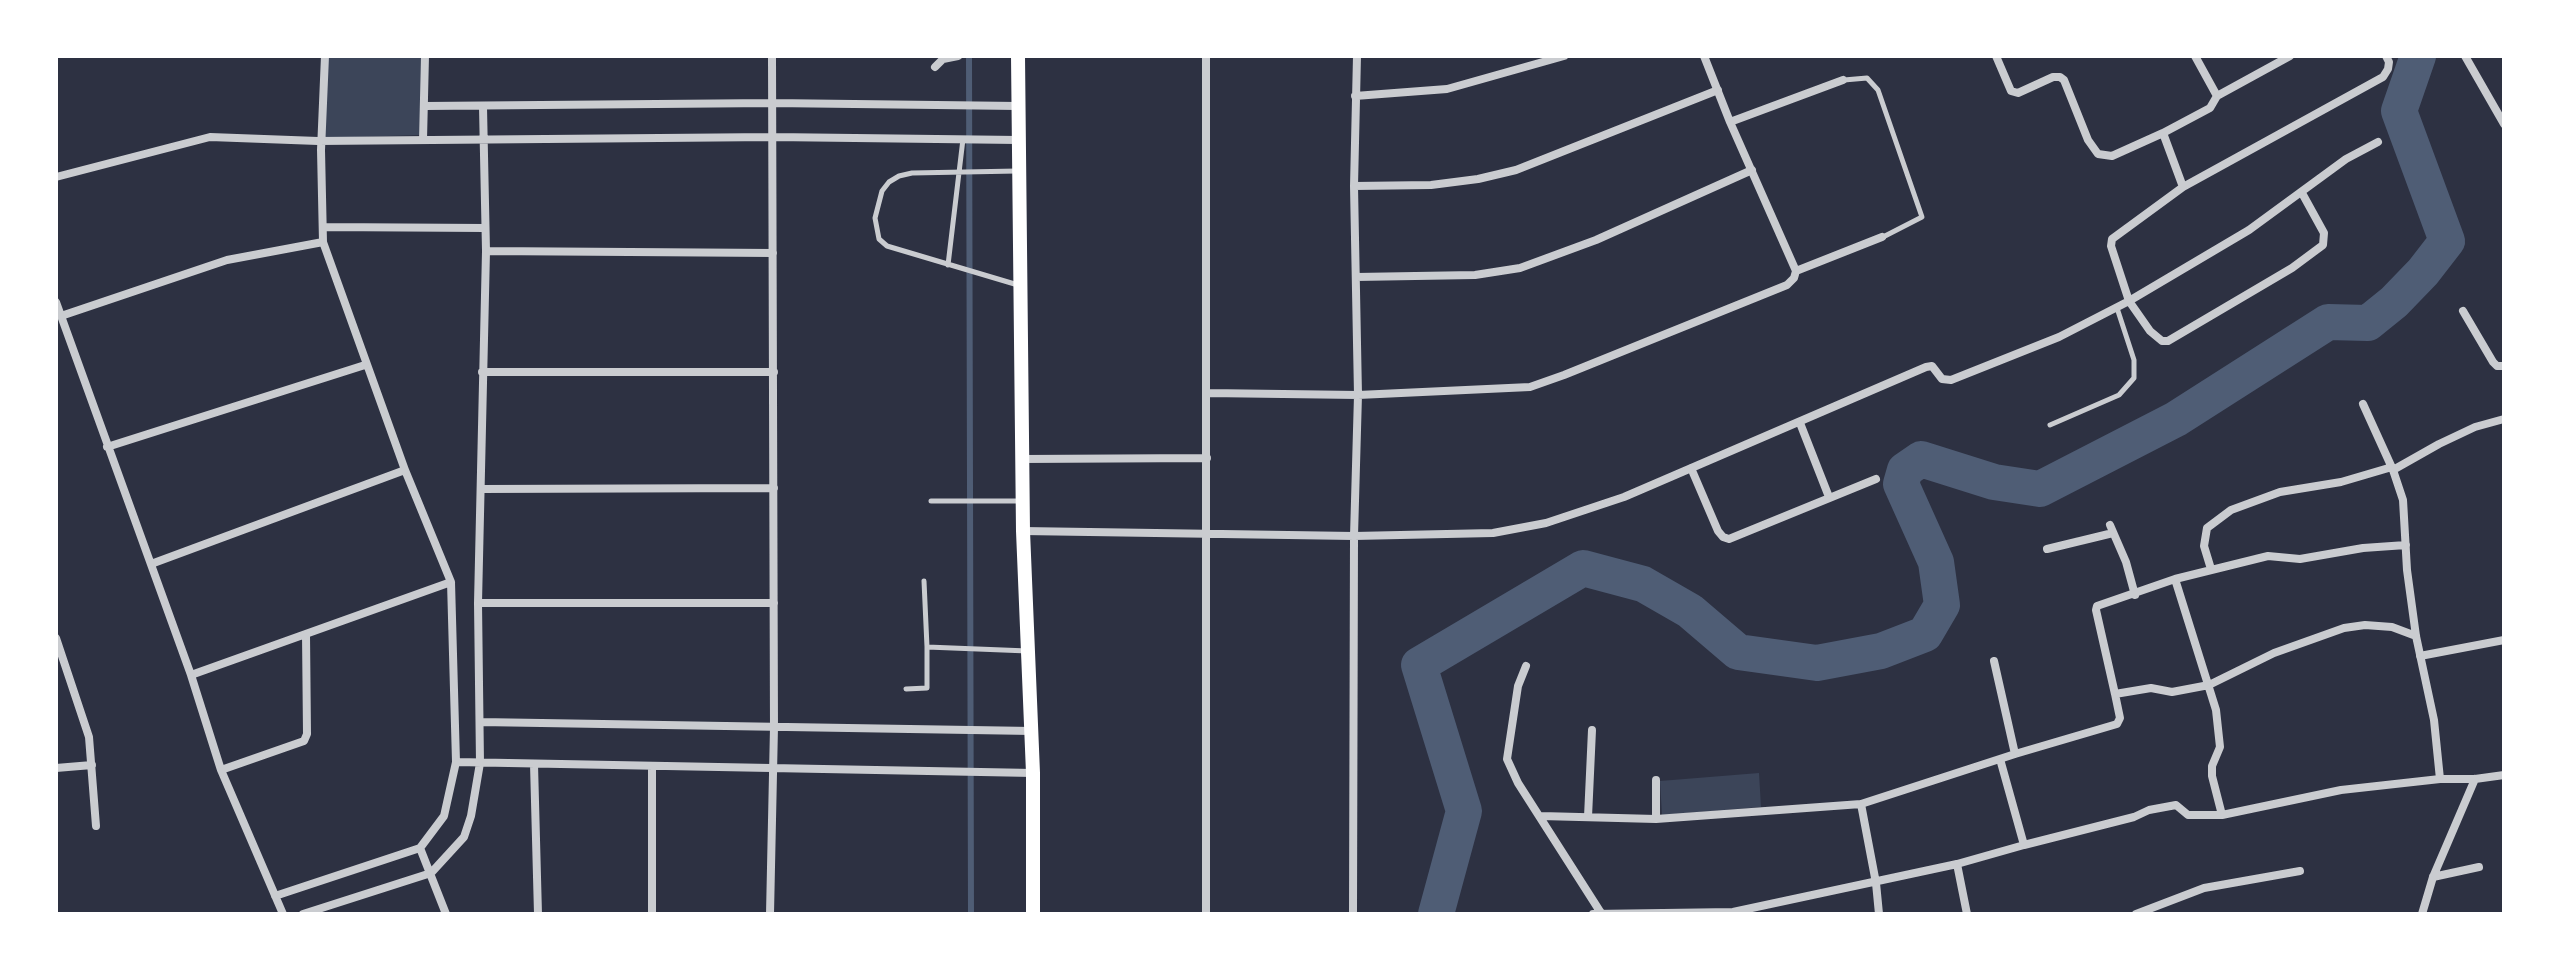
<!DOCTYPE html>
<html>
<head>
<meta charset="utf-8">
<style>
	body { margin:0 }
	#map { position:relative; width:2560px; height:970px; overflow:hidden; background:#2d3142; font-family:"Asap Condensed",sans-serif }
	canvas { display:block }
	.frame { position:absolute; inset:0; border:58px solid #fff; pointer-events:none }
</style>
</head>
<body>
<div id="map">
<canvas width="2560" height="970"></canvas>
<div class="frame"></div>
</div>
<script>
const ctx = document.querySelector('canvas').getContext('2d');
ctx.lineJoin = 'round';
function fillPath(path, color) {
  ctx.fillStyle = color;
  ctx.fill(path, 'evenodd');
}
function toPath(rows) {
  const path = new Path2D();
  for (const r of rows) {
    path.moveTo(r[0], r[1]);
    for (let i = 2; i < r.length; i += 2) path.lineTo(r[i], r[i + 1]);
  }
  return path;
}
function trace(path, color, width, dash) {
  ctx.strokeStyle = color;
  ctx.lineWidth = width;
  ctx.lineCap = dash ? 'butt' : 'round';
  ctx.setLineDash(dash || []);
  ctx.stroke(path);
}
const green = toPath([
	[324,56,421,56,420,135,322,138],
	[1759,773,1761,807,1662,815,1660,781]
]);
const stream = toPath([
	[969,56,971,914]
]);
const river = toPath([
	[1436,914,1464,811,1419,665,1583,568,1643,584,1690,611,1738,652,1817,663,1881,651,1925,634,1942,605,1936,562,1901,484,1905,470,1921,459,1994,482,2040,489,2176,419,2328,322,2368,323,2394,302,2423,272,2447,241,2399,111,2418,56]
]);
const service = toPath([
	[1844,80,1867,78,1878,90,1922,217,1883,237],
	[1017,171,912,173,899,176,889,182,882,191,875,218,879,239,887,246,1018,285],
	[948,265,963,139],
	[2050,425,2119,395,2134,378,2134,360,2117,308],
	[931,501,1022,501],
	[924,581,927,647,1028,651],
	[906,689,927,688,927,647]
]);
const minor = toPath([
	[1704,56,1730,122,1796,271],
	[1996,56,2011,91,2018,93,2053,77,2060,77,2064,80,2088,140,2098,154,2112,156,2163,133],
	[2465,56,2504,124],
	[935,67,943,59,958,56],
	[1355,96,1447,89,1564,56],
	[2217,96,2290,56],
	[425,106,772,103,1018,106],
	[1730,122,1843,80],
	[423,140,425,56],
	[56,177,210,137,318,141,773,137,1018,140],
	[1354,186,1431,185,1478,179,1516,170,1718,90],
	[2183,187,2163,133,2210,108,2217,96,2195,56],
	[2302,193,2324,233,2323,245,2292,268,2168,341,2162,341,2150,331,2129,301,2111,246,2112,239,2183,187,2383,77,2388,69,2389,62,2386,56],
	[323,227,485,228],
	[486,251,773,253],
	[1796,271,1882,237],
	[1356,277,1475,275,1520,268,1596,240,1752,170],
	[56,302,191,675,221,770,283,914],
	[2463,311,2493,362,2497,366,2504,366],
	[61,316,227,260,323,242],
	[482,372,774,372],
	[1208,393,1358,395,1530,387,1564,375,1787,285,1794,278,1796,271],
	[2363,404,2393,470,2403,500,2407,570,2416,636,2434,720,2440,779],
	[1800,423,1829,497],
	[107,447,365,365],
	[1022,459,1207,458],
	[1691,468,1718,531,1723,537,1729,539,1876,479],
	[2393,470,2439,444,2475,427,2504,419],
	[481,489,774,488],
	[2110,525,2126,562,2135,595],
	[1023,531,1354,536,1493,533,1546,523,1624,497,1926,367,1932,366,1942,379,1951,380,2059,337,2129,301,2249,230,2346,159,2378,142],
	[2047,549,2113,533],
	[151,564,405,470],
	[2211,569,2204,546,2207,528,2231,510,2280,492,2341,482,2392,467],
	[2175,579,2216,710,2220,747,2212,766,2212,776,2222,815],
	[478,603,774,603],
	[56,638,89,737,96,826],
	[2420,656,2504,640],
	[1994,661,2015,754],
	[1526,666,1518,686,1507,759,1518,783,1601,913],
	[191,675,451,582],
	[2115,694,2096,610,2097,606,2175,579,2268,556,2300,559,2363,548,2406,545],
	[480,722,1032,731],
	[2000,759,2024,845],
	[456,762,1033,773],
	[534,764,538,914],
	[652,766,652,914],
	[56,768,92,765],
	[221,770,304,741,307,734,306,634],
	[1656,780,1656,819],
	[1861,804,1876,883,1879,914],
	[1541,816,1656,819,1861,804,2015,754,2117,724,2120,718,2115,694,2151,688,2172,692,2209,685,2274,653,2344,628,2365,625,2392,627,2416,636],
	[1588,817,1592,730],
	[420,848,446,914],
	[1957,864,1967,914],
	[2433,877,2479,867],
	[275,896,420,848,444,816,456,762,451,582,405,470,323,242,321,150,325,56],
	[303,914,431,873,464,837,471,816,480,763,478,603,486,251,483,107],
	[770,914,774,727,772,56],
	[1206,914,1206,56],
	[1353,914,1354,536,1358,395,1354,186,1357,56],
	[1593,914,1733,912,1957,864,2024,845,2134,817,2149,810,2176,805,2188,815,2222,815,2341,790,2440,779,2475,779,2504,775],
	[2136,914,2204,888,2300,871],
	[2422,914,2433,877,2475,779]
]);
const secondary = toPath([
	[1018,56,1023,531,1033,773,1033,914]
]);
fillPath(green, '#3c4559');
trace(stream, '#4f5d75', 6);
trace(river, '#4f5d75', 36);
trace(service, '#caccd0', 5);
trace(minor, '#caccd0', 8);
trace(secondary, '#fff', 14);
</script>
</body>
</html>
